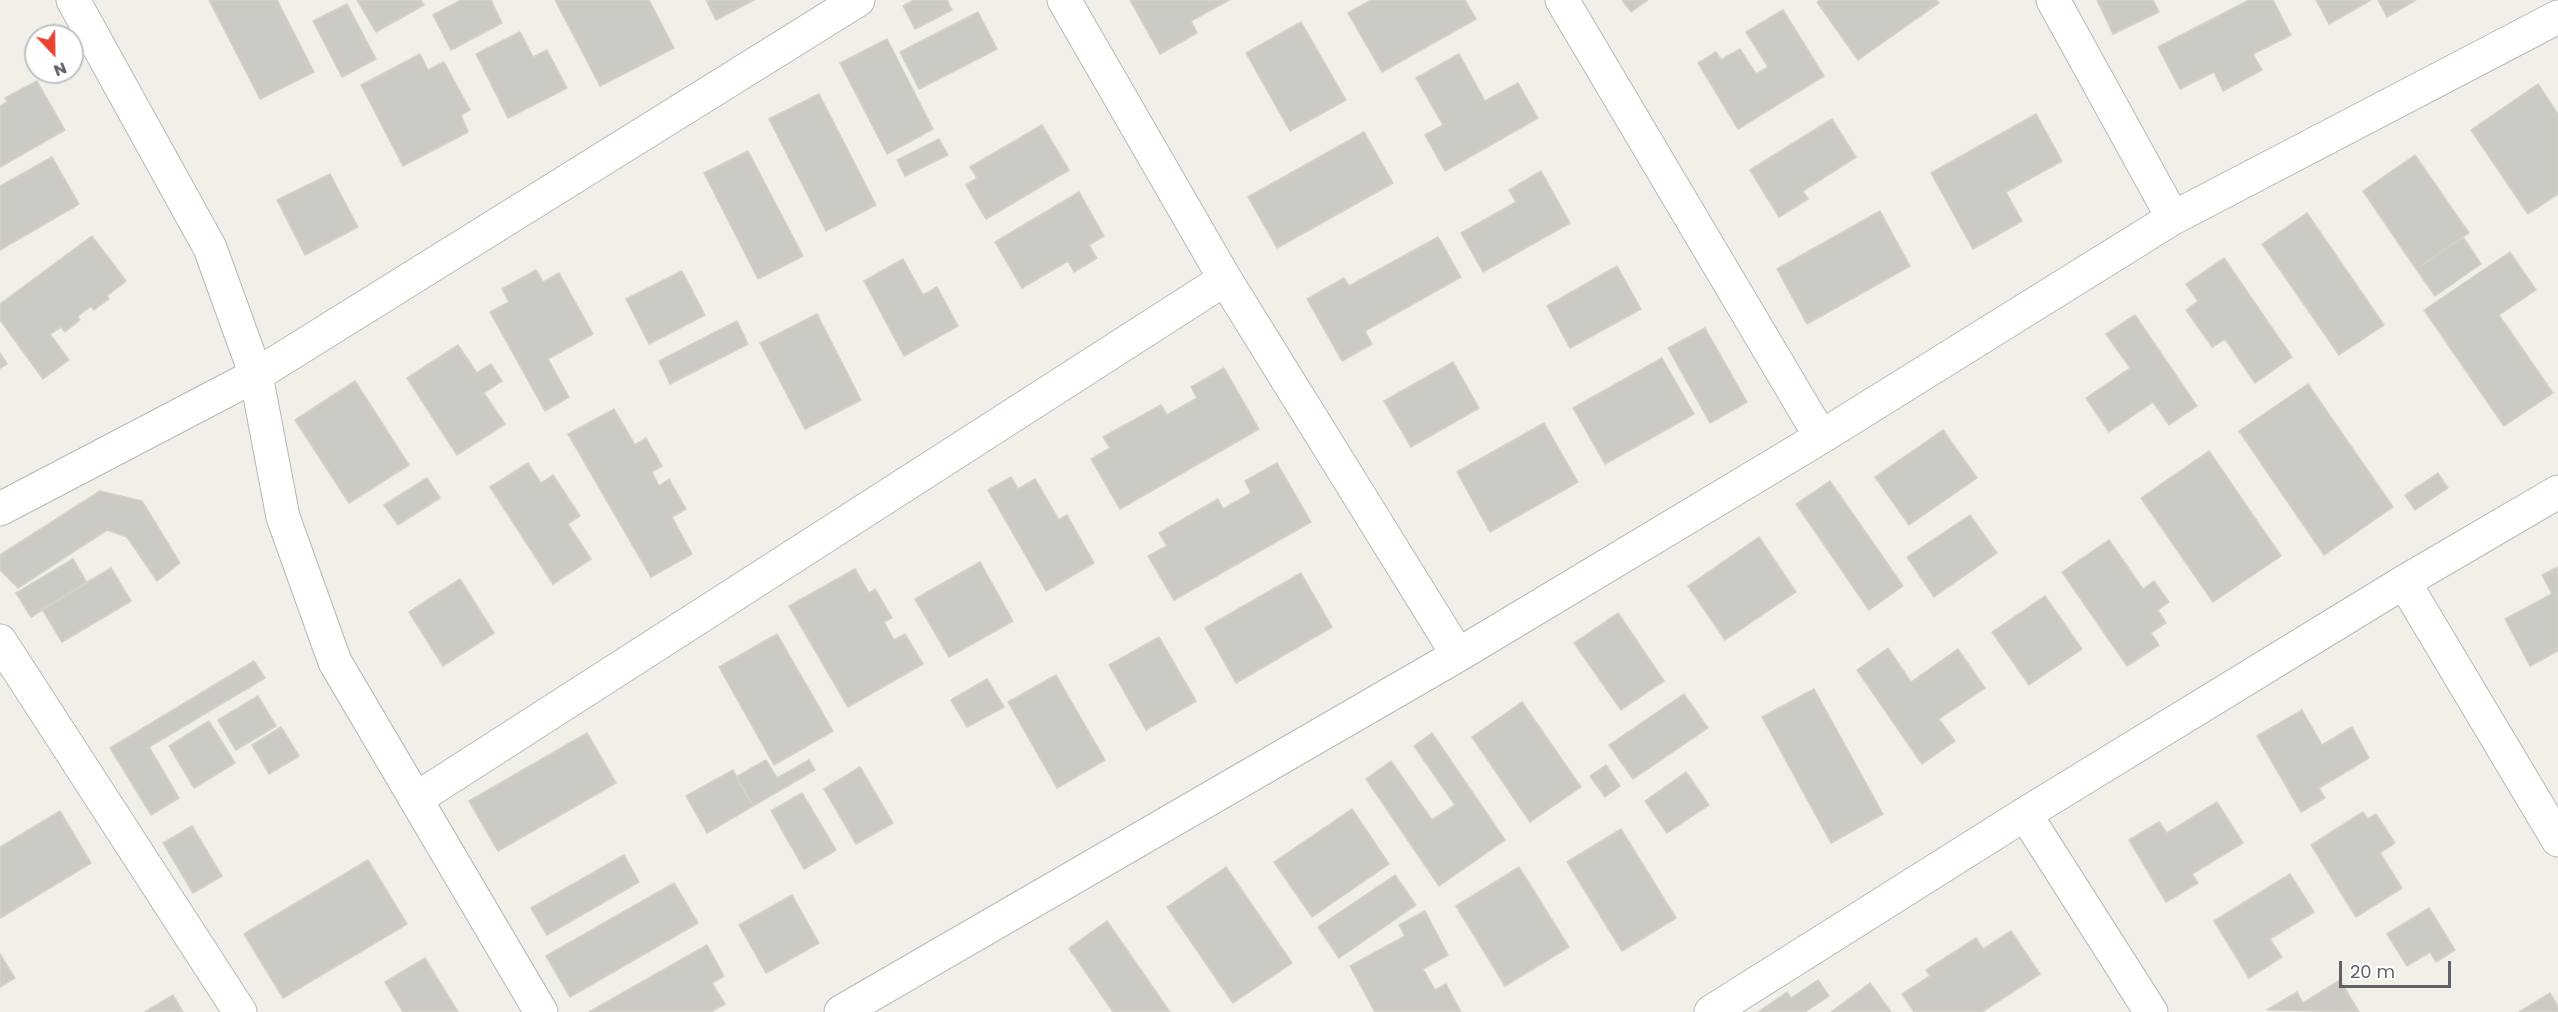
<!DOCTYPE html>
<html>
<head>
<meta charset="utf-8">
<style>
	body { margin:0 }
	#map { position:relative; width:2558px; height:1012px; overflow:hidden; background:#f1efe8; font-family:Poppins,sans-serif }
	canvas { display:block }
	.north { position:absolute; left:24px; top:24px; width:60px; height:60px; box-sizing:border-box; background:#fff; border:2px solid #bfc1c3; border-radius:50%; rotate:158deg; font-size:16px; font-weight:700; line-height:24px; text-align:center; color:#5f6368 }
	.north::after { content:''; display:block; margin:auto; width:21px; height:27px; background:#ea4335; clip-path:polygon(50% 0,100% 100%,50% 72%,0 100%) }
	.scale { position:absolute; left:2339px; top:961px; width:112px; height:27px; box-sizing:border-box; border:3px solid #5f6368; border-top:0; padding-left:8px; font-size:18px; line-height:21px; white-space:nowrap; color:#5f6368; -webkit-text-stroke:4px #fff; paint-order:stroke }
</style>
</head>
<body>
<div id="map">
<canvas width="2558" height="1012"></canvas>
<div class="north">N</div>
<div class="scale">20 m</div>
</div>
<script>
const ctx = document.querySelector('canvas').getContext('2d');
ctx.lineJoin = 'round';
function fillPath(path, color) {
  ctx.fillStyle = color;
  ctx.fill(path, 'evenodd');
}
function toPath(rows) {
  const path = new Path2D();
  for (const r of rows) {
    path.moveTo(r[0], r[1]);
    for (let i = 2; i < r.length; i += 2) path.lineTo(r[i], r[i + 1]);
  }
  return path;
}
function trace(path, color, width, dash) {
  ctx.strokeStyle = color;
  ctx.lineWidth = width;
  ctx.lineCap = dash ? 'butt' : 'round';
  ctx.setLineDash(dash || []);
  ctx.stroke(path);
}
const building = toPath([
	[209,0,277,0,314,72,260,99,209,0],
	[357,0,421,0,424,5,376,32,357,0],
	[461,0,491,0,502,23,451,50,433,15,461,0],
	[555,0,649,0,674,48,600,86,555,0],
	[706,0,754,0,716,20,706,0],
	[914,0,947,0,952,10,915,29,903,6,914,0],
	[1130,0,1229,0,1191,21,1197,33,1160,54,1130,0],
	[1371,0,1465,0,1476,19,1382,72,1348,13,1371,0],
	[1622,0,1648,0,1631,12,1622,0],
	[1820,0,1937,0,1939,3,1858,60,1817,2,1820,0],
	[2097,0,2153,0,2159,12,2113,34,2097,0],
	[2249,0,2273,0,2291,35,2253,54,2262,70,2223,91,2214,72,2180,89,2158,47,2249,0],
	[2316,0,2371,0,2329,24,2316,0],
	[2378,0,2416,0,2387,17,2378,0],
	[347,4,376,59,342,77,313,21,347,4],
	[1783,10,1824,76,1738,129,1698,63,1716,52,1721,60,1740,49,1756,74,1768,67,1746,32,1783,10],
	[978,12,997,49,919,89,900,52,978,12],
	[1301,22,1346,100,1290,131,1246,53,1301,22],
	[520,32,533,57,547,50,567,88,508,118,476,54,520,32],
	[887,39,933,129,887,154,840,63,887,39],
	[420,54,428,70,444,62,470,110,461,115,468,132,403,166,361,85,420,54],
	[1459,54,1485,101,1518,83,1538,118,1445,171,1425,135,1443,125,1416,78,1459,54],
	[37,81,65,130,0,167,0,106,7,102,5,98,37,81],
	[2538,84,2558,114,2558,194,2528,214,2471,130,2538,84],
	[819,94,876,205,826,231,769,119,819,94],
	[2036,114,2062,161,2006,192,2022,221,1973,249,1931,173,2036,114],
	[1832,119,1856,157,1803,191,1808,199,1779,217,1750,170,1832,119],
	[1042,125,1069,170,986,219,966,185,977,178,970,167,1042,125],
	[1364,132,1393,183,1277,248,1248,197,1364,132],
	[939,139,948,155,905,176,897,160,939,139],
	[748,151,803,256,758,279,704,173,748,151],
	[2415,155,2469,233,2416,269,2363,191,2415,155],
	[52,157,79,204,0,250,0,186,52,157],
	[1541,171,1570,223,1483,272,1461,233,1516,202,1509,190,1541,171],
	[330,174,358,227,305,255,277,200,330,174],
	[1079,192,1104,236,1089,245,1097,258,1074,272,1068,261,1022,288,995,242,1079,192],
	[1880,211,1910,266,1807,324,1777,269,1880,211],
	[2307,213,2384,325,2339,355,2262,244,2307,213],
	[92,236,126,281,107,296,109,299,94,310,91,306,78,316,80,320,65,332,61,327,50,334,69,360,43,379,0,320,0,304,92,236],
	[1438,237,1461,277,1365,331,1372,344,1342,361,1307,299,1344,278,1349,286,1438,237],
	[2463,237,2481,264,2435,296,2416,269,2463,237],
	[2510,252,2536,290,2499,315,2553,393,2504,426,2424,310,2510,252],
	[2224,258,2292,357,2255,383,2225,339,2212,347,2186,310,2198,301,2186,284,2224,258],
	[903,259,923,295,937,287,958,326,904,356,864,281,903,259],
	[1617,266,1641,309,1570,348,1547,306,1617,266],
	[536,270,543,282,559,273,593,334,548,359,569,397,545,411,490,312,509,302,502,289,536,270],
	[682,271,705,315,649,344,626,299,682,271],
	[817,314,861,400,805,429,760,343,817,314],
	[2135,315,2197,406,2169,425,2153,402,2109,432,2086,398,2130,368,2106,334,2135,315],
	[737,321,748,344,670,384,659,361,737,321],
	[1705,328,1747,402,1710,423,1668,348,1705,328],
	[458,345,477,373,491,364,502,381,484,393,505,424,457,455,407,378,458,345],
	[0,353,7,364,0,368,0,353],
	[1662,358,1694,414,1605,464,1573,408,1662,358],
	[1453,362,1479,408,1411,447,1384,401,1453,362],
	[1224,368,1259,429,1120,509,1091,459,1110,448,1103,437,1161,405,1167,415,1197,398,1191,387,1224,368],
	[355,381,409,465,349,503,295,420,355,381],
	[2308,384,2393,507,2324,555,2239,431,2308,384],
	[614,409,635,445,646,438,662,466,652,472,659,486,669,479,686,509,672,517,692,554,651,577,568,434,614,409],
	[1544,423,1578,482,1490,532,1457,472,1544,423],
	[1943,430,1977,478,1909,525,1875,477,1943,430],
	[2209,451,2281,556,2213,602,2141,498,2209,451],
	[528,463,541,483,553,475,580,516,568,524,591,559,553,584,490,487,528,463],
	[1277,463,1311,522,1174,600,1148,556,1167,546,1159,533,1218,499,1223,509,1251,493,1245,481,1277,463],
	[2438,473,2448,488,2415,510,2405,495,2438,473],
	[1011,477,1018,489,1035,479,1059,520,1067,515,1094,563,1046,591,988,490,1011,477],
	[427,478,440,498,398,525,384,505,427,478],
	[1830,481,1903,586,1869,610,1796,504,1830,481],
	[100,491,142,501,180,563,157,581,127,537,107,530,18,588,0,570,0,555,100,491],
	[1970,515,1997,553,1934,597,1907,557,1970,515],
	[1759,537,1796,592,1725,640,1688,586,1759,537],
	[2109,540,2143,589,2154,581,2169,602,2158,610,2166,623,2151,633,2159,645,2127,666,2062,572,2109,540],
	[73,559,87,583,31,617,16,593,73,559],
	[980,562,1013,621,949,657,915,599,980,562],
	[2558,567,2558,651,2530,666,2505,619,2552,594,2542,575,2558,567],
	[111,568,131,601,62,642,42,609,111,568],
	[855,569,869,593,875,589,892,618,884,622,894,640,905,634,923,664,848,707,789,606,855,569],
	[1301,573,1332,627,1236,683,1205,628,1301,573],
	[460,579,494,633,443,666,409,612,460,579],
	[2045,596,2082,649,2029,685,1992,632,2045,596],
	[1618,613,1664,681,1621,710,1574,643,1618,613],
	[777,634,833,731,774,765,719,667,777,634],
	[1159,637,1196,701,1146,730,1109,665,1159,637],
	[1888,648,1911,682,1958,649,1985,688,1939,719,1955,741,1922,764,1857,670,1888,648],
	[254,661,265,678,149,747,179,798,151,815,110,748,254,661],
	[1056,675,1105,760,1057,788,1008,702,1056,675],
	[987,679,1004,707,967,727,951,700,987,679],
	[1814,689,1883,814,1831,843,1762,717,1814,689],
	[1684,694,1708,728,1633,779,1609,745,1684,694],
	[258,696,276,726,236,750,218,720,258,696],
	[1522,702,1581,787,1530,822,1472,737,1522,702],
	[2302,710,2322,745,2352,727,2369,758,2319,788,2325,798,2301,812,2257,736,2302,710],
	[209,721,235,763,194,788,169,746,209,721],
	[281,727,299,756,269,774,252,745,281,727],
	[587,733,616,783,498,851,469,801,587,733],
	[1432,733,1505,840,1439,886,1366,779,1391,761,1432,820,1455,805,1414,746,1432,733],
	[766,760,777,778,809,760,815,770,753,806,736,777,766,760],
	[1606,765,1620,786,1605,797,1590,776,1606,765],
	[860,767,893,823,856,844,824,789,860,767],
	[733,770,753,806,707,833,686,796,733,770],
	[1686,772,1709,805,1667,833,1645,801,1686,772],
	[802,793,836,850,804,869,771,811,802,793],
	[2217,802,2243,843,2192,874,2198,883,2166,902,2129,840,2159,822,2167,833,2217,802],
	[1352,809,1389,864,1312,917,1274,862,1352,809],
	[60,811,91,863,0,918,0,847,60,811],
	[2363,812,2368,819,2376,814,2395,843,2380,853,2402,888,2356,917,2311,845,2363,812],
	[192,826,222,876,193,893,163,843,192,826],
	[1621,829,1676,918,1622,951,1567,862,1621,829],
	[624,855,639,882,547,935,531,908,624,855],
	[368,860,407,924,283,998,244,934,368,860],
	[1226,867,1292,963,1233,1003,1167,907,1226,867],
	[1519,867,1569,947,1505,986,1456,906,1519,867],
	[2290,874,2314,912,2270,939,2282,957,2249,978,2214,921,2290,874],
	[1395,875,1416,905,1339,958,1318,927,1395,875],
	[674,883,698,923,570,997,546,956,674,883],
	[792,895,819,943,766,973,739,925,792,895],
	[2429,908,2455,950,2436,962,2430,952,2407,966,2387,934,2429,908],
	[1425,911,1448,955,1423,969,1435,990,1446,984,1461,1012,1375,1012,1350,966,1405,936,1399,925,1425,911],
	[1107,921,1170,1012,1113,1012,1069,948,1107,921],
	[2011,931,2040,974,1982,1012,1914,1012,1902,994,1930,976,1926,970,1976,938,1983,949,2011,931],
	[707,945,724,976,712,983,725,1004,711,1012,589,1012,707,945],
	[0,954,15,978,0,987,0,954],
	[425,958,458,1012,403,1012,385,982,425,958],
	[1818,980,1829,996,1805,1012,1758,1012,1787,992,1791,998,1818,980],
	[2340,980,2359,1012,2267,1010,2297,992,2303,1003,2340,980],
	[1870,983,1891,1012,1831,1012,1870,983],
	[2550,993,2558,1006,2558,1012,2519,1012,2550,993],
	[173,995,183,1012,145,1012,173,995]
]);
const minor = toPath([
	[73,0,210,248,256,375,283,517,335,662,541,1012],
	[1064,0,1225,279,1458,655],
	[1562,0,1821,437],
	[2053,0,2173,218],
	[0,509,256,375,858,0],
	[2404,582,2558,840],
	[0,641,240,1012],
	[416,799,1225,279],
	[2025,814,2151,1012],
	[841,1012,1458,655,1821,437,2173,218,2558,17],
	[1711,1012,2025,814,2404,582,2558,492]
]);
fillPath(building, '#cccac5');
trace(building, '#d6d1c6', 1.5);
trace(minor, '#b5b8bc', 35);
trace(minor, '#fff', 33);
</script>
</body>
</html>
